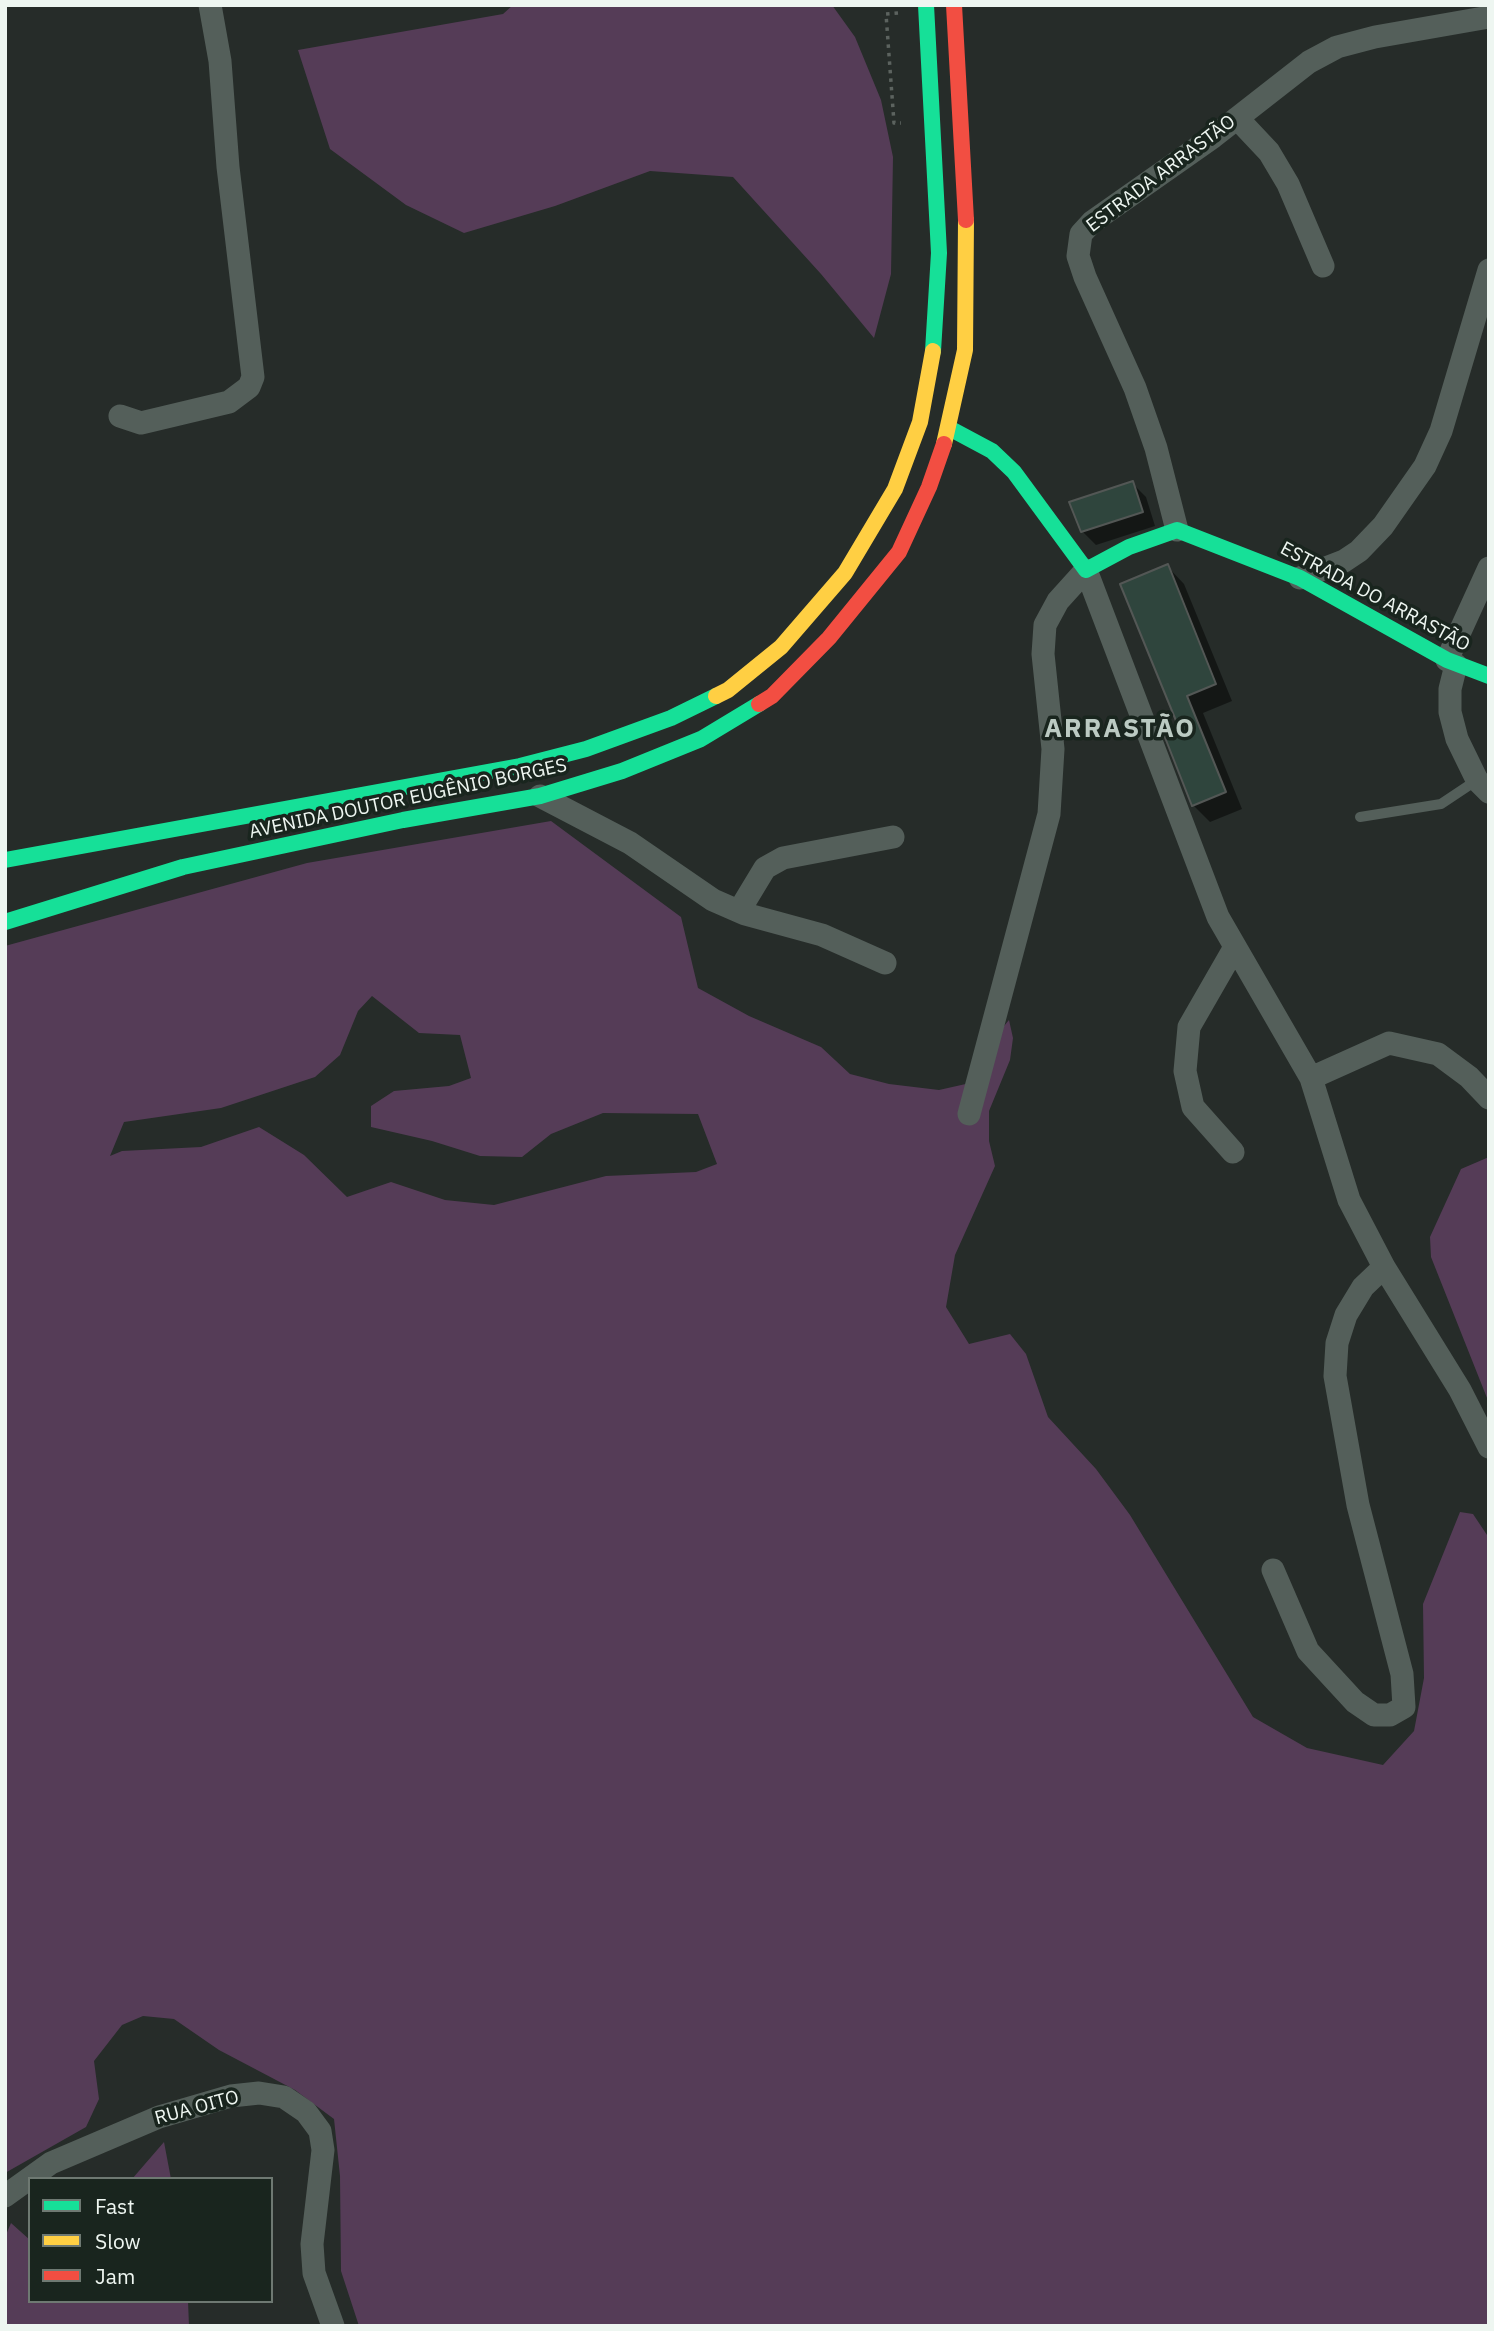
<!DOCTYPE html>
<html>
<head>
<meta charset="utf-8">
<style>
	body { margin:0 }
	#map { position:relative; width:1494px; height:2331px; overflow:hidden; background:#262c29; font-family:"IBM Plex Sans",sans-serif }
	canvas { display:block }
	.frame { position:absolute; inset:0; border:7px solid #eef6f1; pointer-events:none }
	.legend { position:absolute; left:28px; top:2177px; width:245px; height:126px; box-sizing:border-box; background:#19251e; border:2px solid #6e7972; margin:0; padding:9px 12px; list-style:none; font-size:21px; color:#eef6f1 }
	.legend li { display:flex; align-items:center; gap:14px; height:35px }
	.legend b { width:35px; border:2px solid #6e7972 }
</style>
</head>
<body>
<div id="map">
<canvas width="1494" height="2331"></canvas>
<div class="frame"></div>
<ul class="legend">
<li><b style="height:9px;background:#16e098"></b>Fast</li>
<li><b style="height:9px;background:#ffcf43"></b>Slow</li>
<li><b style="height:9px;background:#f24e42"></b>Jam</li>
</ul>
</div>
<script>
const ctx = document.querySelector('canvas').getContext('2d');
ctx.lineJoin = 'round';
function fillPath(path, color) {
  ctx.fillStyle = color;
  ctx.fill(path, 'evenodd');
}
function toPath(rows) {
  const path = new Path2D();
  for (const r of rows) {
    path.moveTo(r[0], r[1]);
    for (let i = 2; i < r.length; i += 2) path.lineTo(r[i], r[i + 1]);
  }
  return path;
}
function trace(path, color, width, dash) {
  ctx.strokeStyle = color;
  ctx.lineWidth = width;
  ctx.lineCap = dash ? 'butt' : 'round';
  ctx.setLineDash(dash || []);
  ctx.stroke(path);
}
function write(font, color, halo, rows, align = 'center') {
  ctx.font = font + ' "IBM Plex Sans",sans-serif';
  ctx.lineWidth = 7;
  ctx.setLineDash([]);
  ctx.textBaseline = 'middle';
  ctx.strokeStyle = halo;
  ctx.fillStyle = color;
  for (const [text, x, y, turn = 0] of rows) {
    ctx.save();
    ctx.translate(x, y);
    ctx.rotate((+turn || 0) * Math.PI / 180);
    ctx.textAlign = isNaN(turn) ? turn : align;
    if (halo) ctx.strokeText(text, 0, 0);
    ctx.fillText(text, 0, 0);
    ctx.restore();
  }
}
const green = toPath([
	[513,5,832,5,855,37,881,100,893,157,891,274,874,338,821,274,733,177,650,171,555,206,464,233,406,205,330,149,298,50,503,14],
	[551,821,681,917,698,988,749,1016,821,1047,850,1074,889,1084,939,1090,979,1081,994,1038,1009,1020,1013,1038,1010,1060,989,1111,989,1141,995,1166,955,1255,946,1307,969,1344,1010,1334,1026,1354,1048,1417,1096,1469,1130,1515,1253,1717,1307,1748,1383,1765,1414,1731,1424,1678,1423,1604,1460,1512,1473,1514,1489,1538,1489,2326,359,2326,341,2271,340,2176,334,2119,295,2090,219,2050,174,2019,143,2016,122,2025,94,2061,99,2099,86,2127,5,2173,5,946,307,863],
	[372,996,419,1033,460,1035,471,1078,449,1086,394,1091,371,1106,371,1127,432,1141,480,1156,522,1157,551,1134,603,1113,698,1114,717,1164,696,1172,606,1176,494,1205,445,1200,391,1182,347,1197,304,1155,259,1127,201,1147,122,1151,110,1156,124,1122,221,1108,315,1077,340,1055,358,1011],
	[1489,1157,1489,1403,1431,1257,1430,1237,1461,1169],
	[164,2142,171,2179,132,2179],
	[11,2223,30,2240,30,2301,188,2301,189,2326,5,2326,5,2237]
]);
const shadow = toPath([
	[1132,483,1146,497,1155,526,1096,545,1082,531],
	[1167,566,1184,584,1232,701,1203,713,1242,809,1210,822,1193,805,1181,729]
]);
const building = toPath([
	[1133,481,1143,512,1081,532,1069,502,1133,481],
	[1168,564,1216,684,1187,696,1226,792,1192,806,1164,735,1179,728,1120,584,1168,564]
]);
const path = toPath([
	[898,13,886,14,894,123,901,123]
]);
const lane = toPath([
	[1360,817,1441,804,1477,780]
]);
const street = toPath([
	[1237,118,1269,152,1288,184,1323,266],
	[120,416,141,423,229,402,249,387,253,377,228,167,220,61,210,5],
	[1177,530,1156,448,1135,388,1085,277,1078,256,1081,234,1092,222,1213,137,1309,62,1337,47,1375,37,1489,17],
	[1300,578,1344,561,1359,551,1383,526,1425,466,1441,431,1489,270],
	[1447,660,1489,568],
	[1456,665,1450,689,1450,712,1457,739,1477,780,1489,792],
	[540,796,630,843,713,900,745,914,822,935,885,963],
	[739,911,765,868,783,858,893,837],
	[1311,1078,1389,1043,1438,1054,1469,1077,1489,1098],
	[969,1114,1049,814,1053,749,1043,654,1045,625,1058,601,1086,570,1218,917,1311,1078,1349,1200,1384,1267,1460,1390,1489,1447],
	[1233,1152,1193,1107,1185,1071,1189,1027,1235,947],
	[1273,1570,1308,1651,1355,1702,1374,1715,1390,1715,1404,1707,1402,1674,1358,1505,1335,1376,1337,1343,1346,1315,1363,1287,1384,1267],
	[5,2196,51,2163,159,2117,231,2096,259,2093,284,2097,306,2112,320,2131,323,2150,312,2244,314,2273,333,2326]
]);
const fast = toPath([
	[926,5,939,253,933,351],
	[949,428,992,451,1014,472,1086,570,1129,547,1177,530,1300,578,1447,660,1489,676],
	[5,860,520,766,586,749,671,718,716,696],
	[5,922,183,867,403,820,540,796,622,771,701,739,759,704]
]);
const slow = toPath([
	[944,444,965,350,966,220],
	[716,696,728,690,781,647,845,573,895,489,920,422,933,351]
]);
const jam = toPath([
	[954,5,966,220],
	[759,704,772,696,829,638,899,552,929,487,944,444]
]);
const streetNames = [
	["ESTRADA ARRASTÃO",1161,174,-37],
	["ESTRADA DO ARRASTÃO",1375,597,28],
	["AVENIDA DOUTOR EUGÊNIO BORGES",408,799,-12],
	["RUA OITO",197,2108,-15]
];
const districtNames = [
	["ARRASTÃO",1120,729]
];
fillPath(green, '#553c57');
fillPath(shadow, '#0007');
fillPath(building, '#2f453d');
trace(building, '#535755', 2);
trace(path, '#5c635f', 3.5, [3.5, 5]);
trace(lane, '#545f5a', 10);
trace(street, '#545f5a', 23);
trace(fast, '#16e098', 16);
trace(slow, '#ffcf43', 16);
trace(jam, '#f24e42', 16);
write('19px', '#eef6f1', '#19251e', streetNames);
ctx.letterSpacing = '2px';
write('bold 26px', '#bbcac2', '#19251e', districtNames);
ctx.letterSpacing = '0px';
</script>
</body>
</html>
